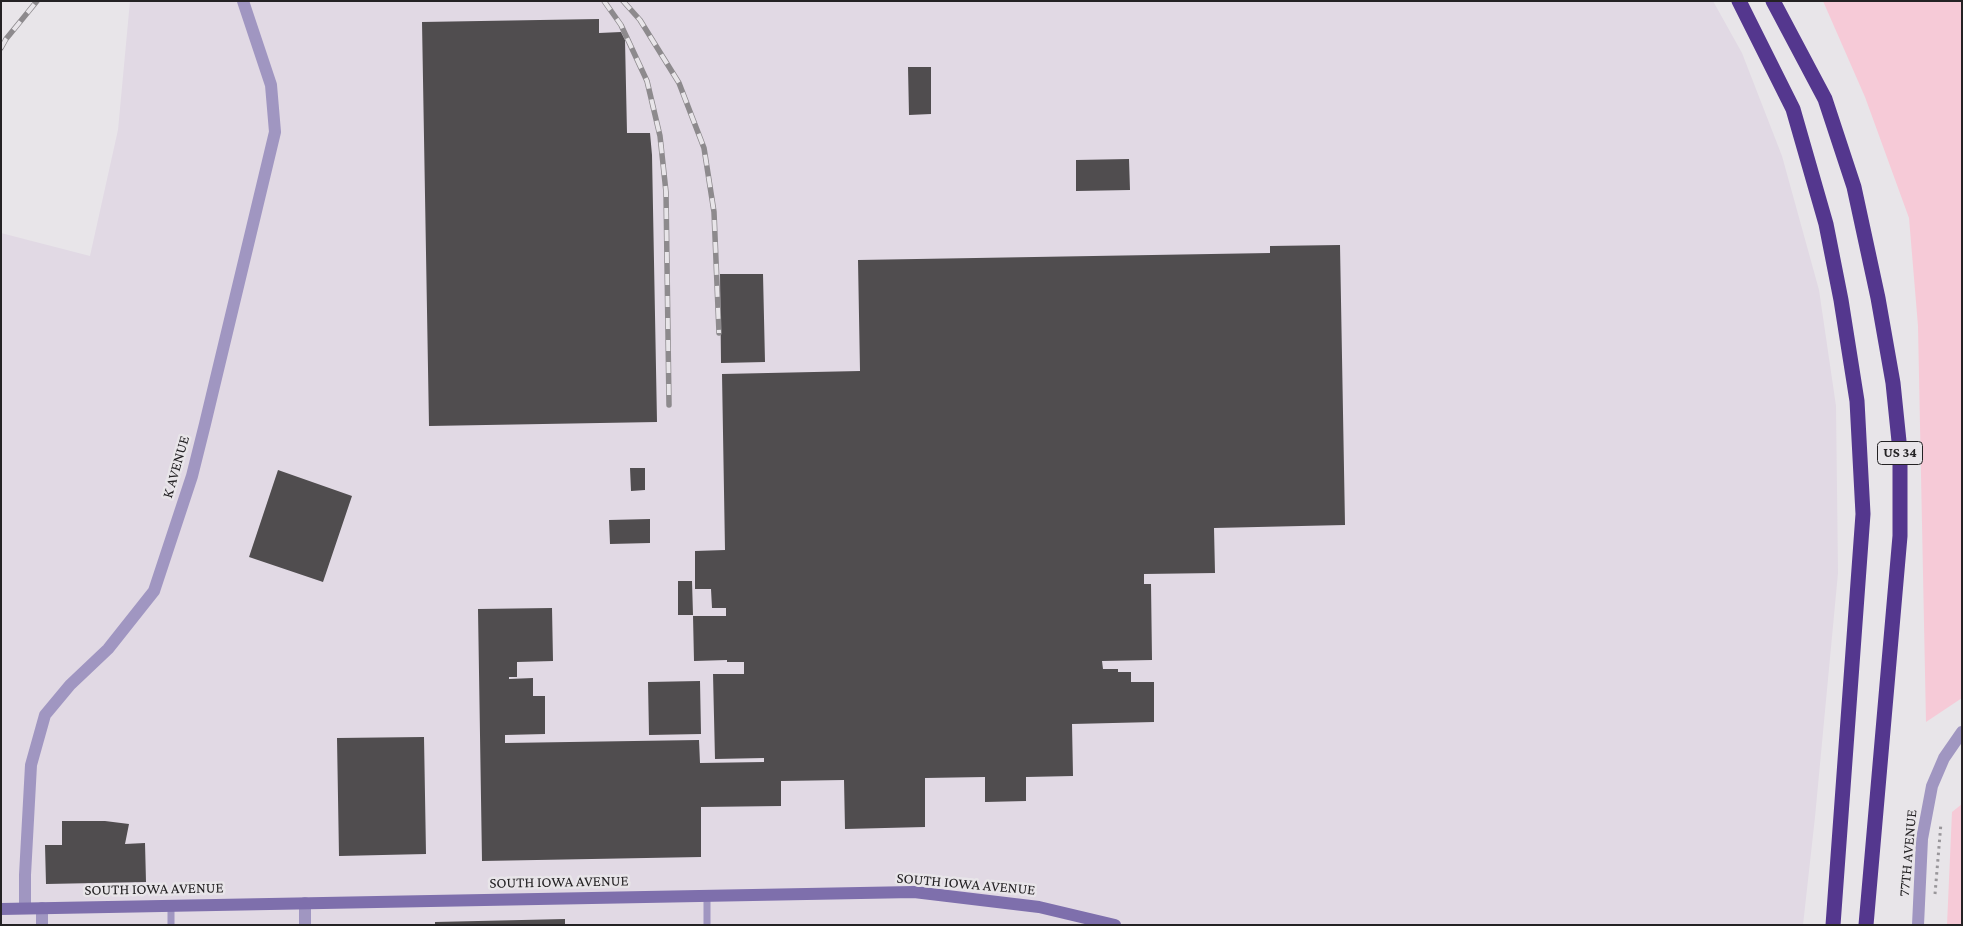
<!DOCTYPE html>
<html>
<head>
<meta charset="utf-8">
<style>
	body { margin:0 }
	#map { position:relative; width:1963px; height:926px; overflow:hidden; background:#e8e5e9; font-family:"Crimson Pro",serif }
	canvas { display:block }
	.frame { position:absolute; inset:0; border:2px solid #242224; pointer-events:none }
</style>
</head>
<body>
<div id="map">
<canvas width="1963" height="926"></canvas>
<div class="frame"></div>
</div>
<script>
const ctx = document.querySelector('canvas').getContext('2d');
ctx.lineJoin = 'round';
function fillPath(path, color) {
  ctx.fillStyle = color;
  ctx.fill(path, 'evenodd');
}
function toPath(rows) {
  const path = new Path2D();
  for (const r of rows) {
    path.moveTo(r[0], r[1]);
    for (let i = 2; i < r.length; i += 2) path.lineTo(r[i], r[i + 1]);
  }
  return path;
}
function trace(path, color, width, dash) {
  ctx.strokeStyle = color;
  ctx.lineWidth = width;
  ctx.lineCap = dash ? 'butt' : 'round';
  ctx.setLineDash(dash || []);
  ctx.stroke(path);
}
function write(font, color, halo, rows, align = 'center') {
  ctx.font = font + ' "Crimson Pro",serif';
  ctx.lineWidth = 5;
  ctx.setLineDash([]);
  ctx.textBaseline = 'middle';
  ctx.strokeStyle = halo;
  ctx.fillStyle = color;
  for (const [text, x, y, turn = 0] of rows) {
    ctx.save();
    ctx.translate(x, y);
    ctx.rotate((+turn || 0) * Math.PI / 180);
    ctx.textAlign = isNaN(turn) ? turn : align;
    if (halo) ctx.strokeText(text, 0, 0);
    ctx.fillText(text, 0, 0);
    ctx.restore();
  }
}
const built = toPath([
	[130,1,1713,1,1742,53,1782,156,1819,290,1836,406,1838,573,1815,817,1803,925,1,925,1,233,90,256,118,130]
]);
const green = toPath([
	[1823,1,1962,1,1962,698,1926,722,1918,326,1909,218,1865,97],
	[1962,804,1962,925,1947,925,1952,812]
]);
const building = toPath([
	[599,19,599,33,621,32,625,40,627,133,650,133,652,155,657,422,429,426,422,22],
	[908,67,931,67,931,114,909,115],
	[1129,159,1130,190,1076,191,1076,160],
	[1340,245,1345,525,1214,528,1215,573,1144,574,1144,584,1151,584,1152,660,1102,661,1103,669,1118,669,1118,672,1131,672,1131,682,1154,682,1154,722,1072,724,1073,776,1026,777,1026,801,985,802,985,777,925,778,925,827,845,829,844,780,781,781,781,806,701,807,701,857,482,861,478,609,552,608,553,661,517,662,517,677,509,677,509,679,533,678,533,696,545,696,545,734,505,735,505,743,699,740,700,763,764,762,764,758,715,759,713,674,744,674,744,662,727,662,727,660,694,661,693,616,726,616,726,608,712,608,711,589,695,589,695,551,725,550,722,374,860,371,858,260,1270,253,1270,246],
	[720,274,763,274,765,362,721,363],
	[630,468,645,468,645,490,631,491],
	[278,470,352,496,323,582,249,557],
	[650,519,650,543,610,544,609,520],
	[678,581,692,581,693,615,678,615],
	[700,681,701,734,649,735,648,682],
	[424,737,426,854,339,856,337,738],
	[62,821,105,821,129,824,125,844,145,843,146,882,46,884,45,845,62,845],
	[565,919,565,925,435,925,435,922]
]);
const path = toPath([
	[1935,894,1941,823]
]);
const lane = toPath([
	[171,905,171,925],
	[707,925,707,896]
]);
const street = toPath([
	[305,903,305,925],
	[25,908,25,875,31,765,45,715,70,685,108,649,154,591,192,476,205,424,275,132,271,85,243,1],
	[42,908,42,925],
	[1918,925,1922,839,1932,786,1944,758,1962,732]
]);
const secondary = toPath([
	[1,909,914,892,1039,907,1115,925]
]);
const highway = toPath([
	[1739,1,1793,109,1826,224,1841,300,1857,401,1863,514,1833,925],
	[1773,1,1825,99,1854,187,1878,298,1893,383,1900,451,1900,536,1866,925]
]);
const rail = toPath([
	[604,1,621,25,647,81,660,136,666,192,669,405],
	[623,1,640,20,679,83,704,148,714,212,719,333],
	[1,48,6,39,37,1]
]);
const shields = [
	[1900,453,45]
];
const shieldNames = [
	["US 34",1900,453]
];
const streetNames = [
	["K AVENUE",176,467,-74],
	["77TH AVENUE",1908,853,-85],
	["SOUTH IOWA AVENUE",559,882,-1],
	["SOUTH IOWA AVENUE",966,884,5],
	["SOUTH IOWA AVENUE",154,889,-1]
];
fillPath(built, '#e1d9e4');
fillPath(green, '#f6cad7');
fillPath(building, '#504d4f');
trace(path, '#99969a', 3, [2.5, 4]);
trace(lane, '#a096c1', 7);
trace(street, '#a096c1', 12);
trace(secondary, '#7e6fac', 12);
trace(highway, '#54378e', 15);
trace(rail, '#8d8a8d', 5.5);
trace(rail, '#e8e5e9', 4, [11]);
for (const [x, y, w] of shields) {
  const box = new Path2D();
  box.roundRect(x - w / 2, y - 11.5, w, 23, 4);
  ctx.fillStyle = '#e8e5e9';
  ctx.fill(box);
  trace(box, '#242224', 1);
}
write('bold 14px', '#242224', null, shieldNames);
write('15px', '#242224', '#e8e5e9', streetNames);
</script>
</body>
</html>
